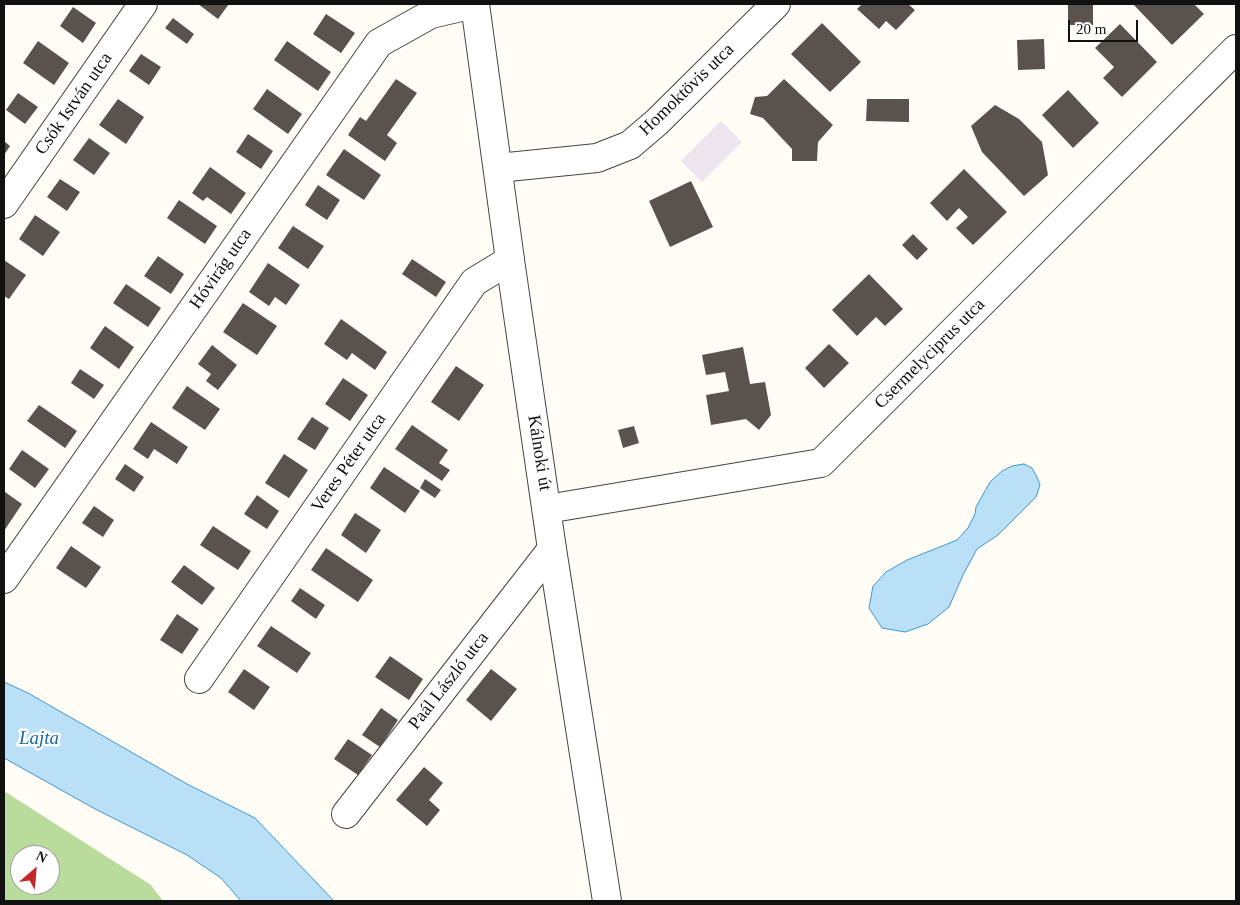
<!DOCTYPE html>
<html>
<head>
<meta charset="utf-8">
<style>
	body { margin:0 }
	#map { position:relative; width:1240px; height:905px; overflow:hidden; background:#fffdf5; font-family:Georgia,serif }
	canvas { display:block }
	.frame { position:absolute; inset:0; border:5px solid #111; pointer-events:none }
	.north { position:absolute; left:10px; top:845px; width:50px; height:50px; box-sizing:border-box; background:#fff; border:1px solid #a0a0a0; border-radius:50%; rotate:27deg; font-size:14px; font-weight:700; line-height:20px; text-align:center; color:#111 }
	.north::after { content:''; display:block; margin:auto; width:18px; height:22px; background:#c4262e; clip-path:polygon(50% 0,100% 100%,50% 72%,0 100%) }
	.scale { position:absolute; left:1068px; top:20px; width:70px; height:22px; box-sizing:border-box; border:2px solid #111; border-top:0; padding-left:6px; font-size:15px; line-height:18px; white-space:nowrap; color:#111; -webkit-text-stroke:4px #fff; paint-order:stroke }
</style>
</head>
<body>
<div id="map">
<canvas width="1240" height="905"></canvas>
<div class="frame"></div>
<div class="north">N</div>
<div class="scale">20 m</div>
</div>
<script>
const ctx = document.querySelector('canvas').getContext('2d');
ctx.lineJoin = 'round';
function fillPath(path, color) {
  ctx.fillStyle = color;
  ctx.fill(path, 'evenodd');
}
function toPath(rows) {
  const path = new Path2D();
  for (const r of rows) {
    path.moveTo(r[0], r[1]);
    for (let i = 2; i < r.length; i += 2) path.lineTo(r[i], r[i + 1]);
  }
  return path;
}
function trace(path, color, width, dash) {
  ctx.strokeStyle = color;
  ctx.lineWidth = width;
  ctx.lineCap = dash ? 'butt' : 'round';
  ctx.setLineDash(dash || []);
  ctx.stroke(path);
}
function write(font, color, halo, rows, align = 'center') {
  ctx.font = font + ' Georgia,serif';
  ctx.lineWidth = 5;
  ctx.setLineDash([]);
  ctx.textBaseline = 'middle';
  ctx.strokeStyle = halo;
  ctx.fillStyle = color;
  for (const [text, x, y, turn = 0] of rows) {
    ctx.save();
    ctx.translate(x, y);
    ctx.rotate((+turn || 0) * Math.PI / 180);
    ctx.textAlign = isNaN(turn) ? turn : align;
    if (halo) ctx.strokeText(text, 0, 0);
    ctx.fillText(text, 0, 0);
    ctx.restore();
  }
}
const industrial = toPath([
	[721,121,742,142,702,182,681,161]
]);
const forest = toPath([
	[4,791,151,885,163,901,4,901],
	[20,855,50,855,50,885,20,885]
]);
const water = toPath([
	[1024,464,1032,468,1037,477,1040,485,1036,497,998,535,977,549,963,575,949,607,928,624,905,632,882,628,869,608,873,586,886,572,907,560,957,540,968,528,975,514,976,507,990,482,1002,471,1012,466,1024,464],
	[4,682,28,693,187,784,255,818,334,901,241,901,221,878,187,855,97,810,4,758,4,682]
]);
const building = toPath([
	[198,4,229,4,218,19],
	[862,4,908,4,915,10,896,30,886,21,879,29,857,9],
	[1068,4,1093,4,1093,25,1068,25],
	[1133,4,1194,4,1204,14,1172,45],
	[73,7,96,23,83,43,60,26],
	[326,14,355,33,341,53,313,34],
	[173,18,194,34,187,44,165,28],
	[822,23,861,62,830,92,791,54],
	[1120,24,1157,62,1122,97,1103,78,1114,67,1095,48],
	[1044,39,1045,69,1018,70,1017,40],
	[38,41,69,63,54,85,23,63],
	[287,41,331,72,318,91,274,60],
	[141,54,161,67,149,85,129,71],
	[396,79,417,93,387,135,397,143,385,161,348,135,360,117,366,121],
	[784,79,833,125,818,142,817,161,792,161,792,149,763,118,750,114,755,97,767,96],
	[267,89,302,114,288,134,253,109],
	[1068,90,1099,123,1073,148,1042,115],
	[18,93,38,107,25,124,6,110],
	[118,99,144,117,126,144,99,125],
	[867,99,909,99,909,122,866,121],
	[995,105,1019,119,1042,142,1048,175,1024,196,982,152,971,126],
	[248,134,273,151,261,169,236,152],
	[89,138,110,153,94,175,73,160],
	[4,141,10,146,4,155],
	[344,149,381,175,364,200,326,175],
	[210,167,246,193,231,214,207,197,203,201,192,193],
	[964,169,1007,212,973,245,956,228,968,217,959,208,947,221,930,203],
	[60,179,80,192,67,211,47,197],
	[691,181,713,227,670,247,649,201],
	[318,185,340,200,327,220,305,205],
	[179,200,217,226,205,244,167,218],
	[35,215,60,232,43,256,19,239],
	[293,226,324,246,308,269,278,248],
	[913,234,928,249,917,260,902,245],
	[158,256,184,274,171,294,144,276],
	[412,259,446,282,436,297,402,274],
	[4,260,26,275,9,299,4,296],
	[268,263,300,285,286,305,275,297,269,306,249,292],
	[869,274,903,309,885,326,876,317,857,336,832,310],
	[126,284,161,308,148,327,113,303],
	[243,303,277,326,257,355,223,332],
	[341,319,387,352,375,370,352,353,347,360,324,344],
	[105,326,134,347,119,369,90,348],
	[829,344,849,363,824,388,805,368],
	[212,345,237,365,218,390,206,381,211,374,198,364],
	[743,347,750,384,765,382,771,415,759,430,746,419,711,425,706,395,729,391,725,372,706,375,702,355],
	[456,366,484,385,459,421,431,402],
	[80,369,104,385,94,399,71,383],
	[343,378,368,395,350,421,325,404],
	[187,386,220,409,205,430,172,408],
	[39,405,77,431,65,448,27,421],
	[312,417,329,428,315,450,297,439],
	[151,422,188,447,177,464,154,449,148,459,133,449],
	[412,425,448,450,439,463,450,470,442,481,395,449],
	[634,426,639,443,623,448,618,430],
	[22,450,49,469,35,488,9,469],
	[284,454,308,470,289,498,265,483],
	[125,464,144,477,134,492,115,479],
	[384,467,420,491,405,513,370,488],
	[425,479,441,490,435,498,420,488],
	[5,492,22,504,4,531,4,493],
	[257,495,279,511,267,529,244,514],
	[94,506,114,520,103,537,82,523],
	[355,513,381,530,366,553,341,535],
	[213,526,251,551,238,570,200,545],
	[71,546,101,567,86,588,56,568],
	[326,548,373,580,358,602,311,570],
	[184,565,215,588,202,605,171,582],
	[300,588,325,605,316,619,291,601],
	[177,614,199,629,182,654,160,640],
	[271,626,311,653,297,673,257,646],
	[390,656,423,679,409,700,375,677],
	[244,669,270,687,254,710,228,692],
	[491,669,517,689,491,721,466,700],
	[381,708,398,720,380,747,362,735],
	[348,739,372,755,358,775,334,759],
	[424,767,443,783,429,800,440,810,427,826,396,800]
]);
const minor = toPath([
	[498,168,597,158,630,145,657,122,776,4],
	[4,204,143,4],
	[547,509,821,463,1236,49],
	[4,579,379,43,431,14,474,4],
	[199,679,474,282,510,260],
	[346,814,552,549]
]);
const tertiary = toPath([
	[475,4,510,260,552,549,607,901]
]);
const streetNames = [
	["Homoktövis utca",687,90,-44],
	["Csók István utca",74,104,-55],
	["Hóvirág utca",221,269,-55],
	["Csermelyciprus utca",930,354,-45],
	["Kálnoki út",539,453,81],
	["Veres Péter utca",349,463,-55],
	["Paál László utca",449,681,-52]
];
const waterNames = [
	["Lajta",39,739]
];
fillPath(industrial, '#eee6ef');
fillPath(forest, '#b9dc9c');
fillPath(water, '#b9e0f7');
trace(water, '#3f96cf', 1);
fillPath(building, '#5a524d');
trace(minor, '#444', 30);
trace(tertiary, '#444', 30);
trace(minor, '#fff', 28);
trace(tertiary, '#fff', 28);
write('18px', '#111', '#fff', streetNames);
write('italic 19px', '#1768a6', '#fff', waterNames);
</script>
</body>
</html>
